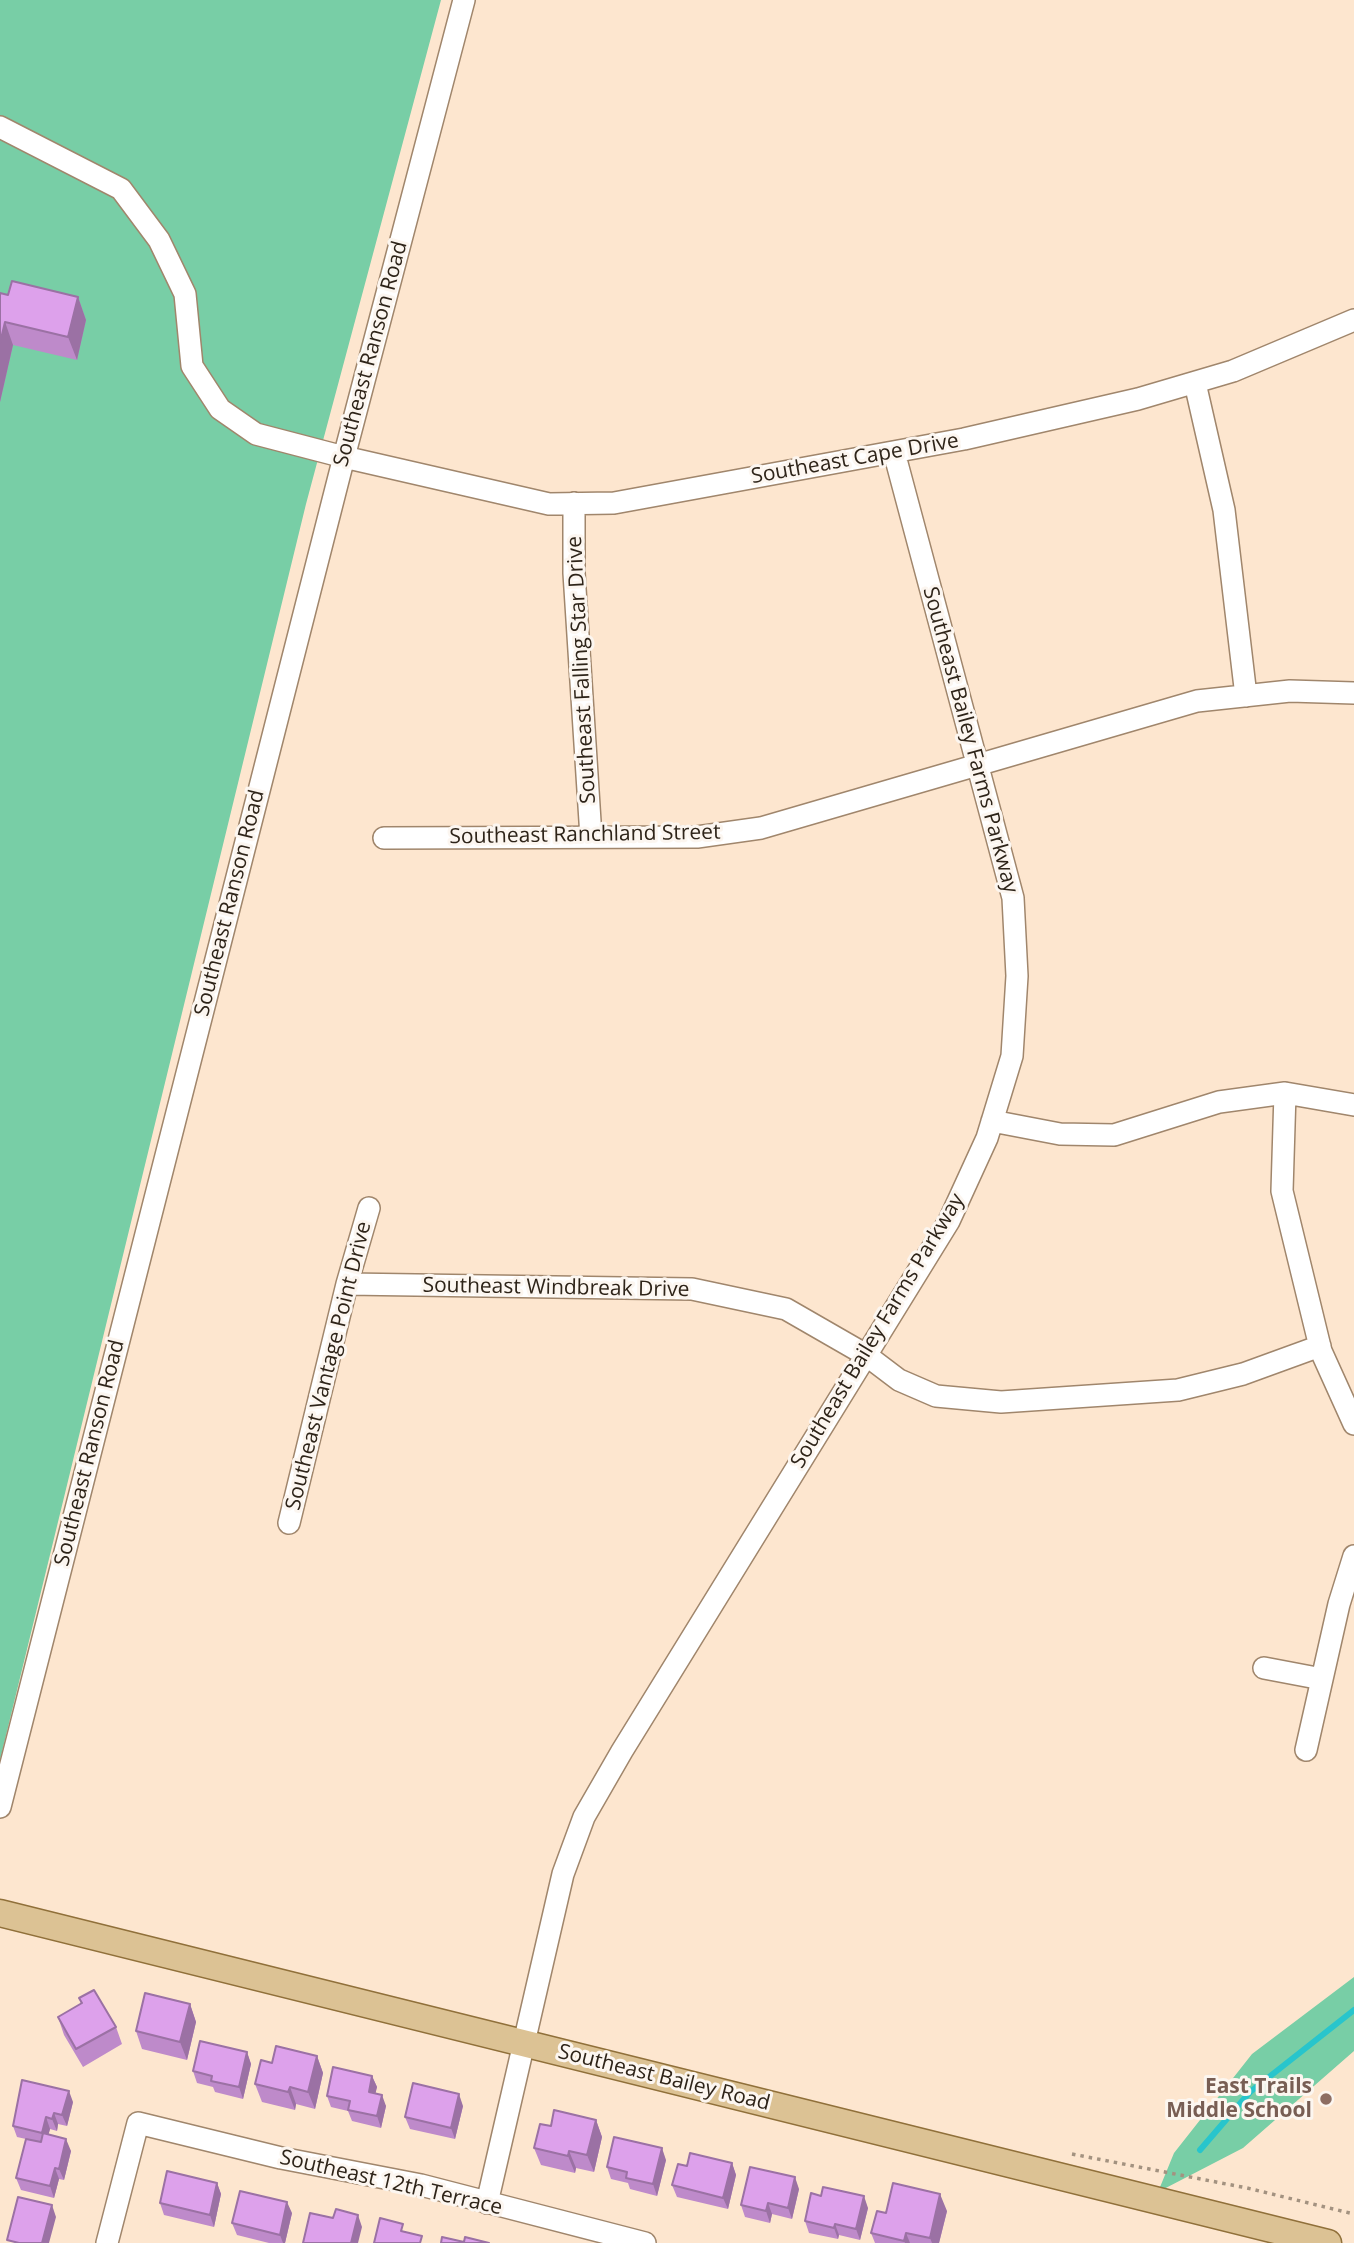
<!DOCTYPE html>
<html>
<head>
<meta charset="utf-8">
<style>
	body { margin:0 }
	canvas { display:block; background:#fde6cf }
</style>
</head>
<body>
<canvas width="1354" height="2243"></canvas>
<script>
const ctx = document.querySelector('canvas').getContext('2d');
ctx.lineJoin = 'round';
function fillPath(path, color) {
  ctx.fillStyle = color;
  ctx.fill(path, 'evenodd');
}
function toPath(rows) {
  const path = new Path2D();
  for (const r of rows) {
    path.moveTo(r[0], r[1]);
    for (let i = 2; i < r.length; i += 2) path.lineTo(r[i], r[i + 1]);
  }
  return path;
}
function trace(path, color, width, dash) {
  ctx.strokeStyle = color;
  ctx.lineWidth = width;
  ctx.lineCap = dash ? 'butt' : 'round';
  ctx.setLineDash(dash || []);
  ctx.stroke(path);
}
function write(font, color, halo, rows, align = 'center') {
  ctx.font = font + ' "Open Sans",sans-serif';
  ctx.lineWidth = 6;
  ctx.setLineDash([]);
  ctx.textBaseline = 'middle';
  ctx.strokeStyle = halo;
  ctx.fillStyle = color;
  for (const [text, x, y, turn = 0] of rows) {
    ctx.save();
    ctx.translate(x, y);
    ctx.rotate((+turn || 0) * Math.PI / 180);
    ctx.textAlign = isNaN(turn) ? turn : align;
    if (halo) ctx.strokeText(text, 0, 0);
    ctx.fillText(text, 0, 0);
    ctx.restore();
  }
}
const green = toPath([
	[0,0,441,0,306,504,0,1760],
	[1354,1977,1354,2051,1243,2148,1158,2192,1174,2153,1252,2054]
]);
const stream = toPath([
	[1200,2150,1250,2092,1354,2010]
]);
const path = toPath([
	[1072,2154,1247,2188,1354,2214]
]);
const minor = toPath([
	[0,127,121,189,159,240,185,294,192,366,220,409,256,434,344,457,549,504,614,503,964,439,1138,399,1233,371,1354,320],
	[1195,383,1224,510,1246,696],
	[574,503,574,573,591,837],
	[384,838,697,837,761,828,1197,701,1290,691,1354,693],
	[1285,1093,1282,1191,1321,1351,1354,1424],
	[992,1121,1060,1134,1114,1135,1219,1102,1285,1093,1354,1105],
	[347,1284,692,1289,786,1309,866,1355,899,1380,936,1396,1001,1402,1178,1390,1243,1374,1320,1346],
	[289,1523,347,1284,369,1208],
	[1264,1668,1322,1679],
	[1306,1750,1339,1604,1354,1556],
	[0,1807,344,457,464,0],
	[487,2203,563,1874,584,1817,622,1751,949,1221,987,1138,1012,1056,1017,976,1013,898,894,452],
	[107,2243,138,2123,281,2158,421,2185,645,2243]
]);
const major = toPath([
	[0,1913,1328,2243]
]);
const wall = toPath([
	[0,293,8,295,78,297,86,320,77,360,13,345,0,402],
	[79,1998,116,2027,122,2044,83,2067,64,2035,58,2017,81,2004],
	[190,2004,196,2022,187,2060,142,2049,136,2031],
	[247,2052,251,2064,243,2099,215,2092,213,2087,197,2083,193,2071],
	[317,2056,323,2073,315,2109,296,2104,295,2110,262,2102,255,2084,272,2063],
	[372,2076,377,2087,375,2093,386,2106,381,2128,352,2121,348,2111,331,2107,327,2096],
	[73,2102,67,2126,58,2124,57,2131,50,2129,48,2135,71,2151,64,2180,59,2179,54,2198,21,2190,16,2178,26,2139,17,2137,13,2126],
	[463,2106,455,2139,410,2129,405,2117],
	[596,2120,602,2137,594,2172,576,2168,575,2173,541,2165,534,2148,551,2126],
	[666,2160,657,2196,630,2189,628,2183,611,2179,607,2167],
	[732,2163,736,2175,728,2209,677,2197,672,2185,687,2166],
	[217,2183,221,2194,214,2227,164,2215,160,2203],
	[799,2189,792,2219,772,2214,770,2223,745,2217,741,2205],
	[821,2196,868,2208,860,2240,839,2235,838,2239,809,2233,805,2221],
	[947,2211,939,2243,875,2243,871,2233,886,2213],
	[292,2213,285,2243,269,2243,237,2235,232,2223]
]);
const shadedWall = toPath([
	[78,297,86,320,77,360,68,337],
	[5,322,13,345,0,402,0,343],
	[190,2004,196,2022,187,2060,180,2042],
	[247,2052,251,2064,243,2099,239,2087],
	[317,2056,323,2073,315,2109,308,2092],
	[372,2076,377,2087,373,2104,369,2092],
	[290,2087,296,2104,295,2110,288,2092],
	[69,2091,73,2102,67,2126,62,2115],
	[459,2094,463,2106,455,2139,451,2128],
	[382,2095,386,2106,381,2128,377,2116],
	[54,2113,58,2124,57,2131,52,2119],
	[46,2117,50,2129,46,2144,42,2133],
	[596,2120,602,2137,594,2172,587,2155],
	[66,2139,71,2151,64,2180,59,2169],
	[662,2148,666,2160,657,2196,653,2184],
	[569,2151,576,2168,575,2173,568,2156],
	[732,2163,736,2175,728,2209,723,2198],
	[55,2168,59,2179,54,2198,50,2186],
	[795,2177,799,2189,792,2219,788,2208],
	[217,2183,221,2194,214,2227,210,2215],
	[940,2194,947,2211,939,2243,932,2243,930,2238],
	[864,2196,868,2208,860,2240,856,2229],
	[287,2202,292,2213,285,2243,283,2243,280,2235],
	[768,2203,772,2214,770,2223,766,2211],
	[52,2205,56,2217,49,2243,42,2243],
	[358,2215,362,2227,358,2243,351,2243],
	[835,2224,839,2235,838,2239,834,2228],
	[906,2233,910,2243,905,2243,904,2241]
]);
const building = toPath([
	[12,281,78,297,68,337,5,322,0,343,0,293,8,295,12,281],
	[94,1990,116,2027,76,2049,58,2017,82,2003,79,1998,94,1990],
	[145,1993,190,2004,180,2042,136,2031,145,1993],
	[200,2041,247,2052,239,2087,211,2081,212,2076,193,2071,200,2041],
	[276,2046,317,2056,308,2092,290,2087,288,2092,255,2084,261,2060,272,2063,276,2046],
	[333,2067,372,2076,369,2092,382,2095,377,2116,348,2110,350,2101,327,2096,333,2067],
	[22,2080,69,2091,62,2115,54,2113,52,2119,46,2117,42,2133,13,2126,22,2080],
	[413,2083,459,2094,451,2128,405,2117,413,2083],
	[554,2110,596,2120,587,2155,569,2151,568,2156,534,2148,540,2124,551,2126,554,2110],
	[43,2133,66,2139,59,2169,55,2168,50,2186,16,2178,26,2139,41,2142,43,2133],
	[614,2137,662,2148,653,2184,626,2178,627,2172,607,2167,614,2137],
	[690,2153,732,2163,723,2198,672,2185,678,2164,687,2166,690,2153],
	[750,2167,795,2177,788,2208,768,2203,766,2211,741,2205,750,2167],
	[167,2171,217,2183,210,2215,160,2203,167,2171],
	[893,2183,940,2194,930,2238,906,2233,904,2241,871,2233,877,2211,886,2213,893,2183],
	[823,2187,864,2196,856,2229,835,2224,834,2228,805,2221,811,2193,821,2196,823,2187],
	[240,2191,287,2202,280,2235,232,2223,240,2191],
	[18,2197,52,2205,42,2243,19,2243,7,2240,18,2197],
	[336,2209,358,2215,351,2243,303,2243,310,2213,333,2218,336,2209],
	[380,2218,403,2224,401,2231,422,2236,420,2243,374,2243,380,2218],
	[442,2237,464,2242,465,2237,489,2243,441,2243,442,2237]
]);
const markers = [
	[1326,2099,7,"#8d6e63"]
];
const streetNames = [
	["Southeast Ranson Road",371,354,-75],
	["Southeast Cape Drive",855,459,-10],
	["Southeast Falling Star Drive",582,670,-93],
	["Southeast Bailey Farms Parkway",970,740,75],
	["Southeast Ranchland Street",585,835,-1],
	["Southeast Ranson Road",230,903,-76],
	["Southeast Windbreak Drive",556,1288,1],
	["Southeast Bailey Farms Parkway",878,1331,-59],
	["Southeast Vantage Point Drive",329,1366,-76],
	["Southeast Ranson Road",90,1453,-76],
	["Southeast Bailey Road",664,2078,14],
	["Southeast 12th Terrace",391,2183,13]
];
const educationNames = [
	["East Trails",1312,2087],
	["Middle School",1312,2111]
];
fillPath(green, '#78cea6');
trace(stream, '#28c5cc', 6);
trace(minor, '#a0866c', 24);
trace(major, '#90703a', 29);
trace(path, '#a39280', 3.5, [3.5, 5]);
trace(minor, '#fff', 21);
trace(major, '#dcc294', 26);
fillPath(wall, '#be8aca');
fillPath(shadedWall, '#9b71a4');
fillPath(building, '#dda1eb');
trace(building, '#9b71a4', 2);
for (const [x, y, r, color] of markers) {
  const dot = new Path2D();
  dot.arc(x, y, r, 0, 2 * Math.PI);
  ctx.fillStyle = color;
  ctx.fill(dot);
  trace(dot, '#fcf6f0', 2.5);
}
write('21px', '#2e2419', '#fcf6f0', streetNames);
write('bold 21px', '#785e54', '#fcf6f0', educationNames, 'right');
</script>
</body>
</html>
